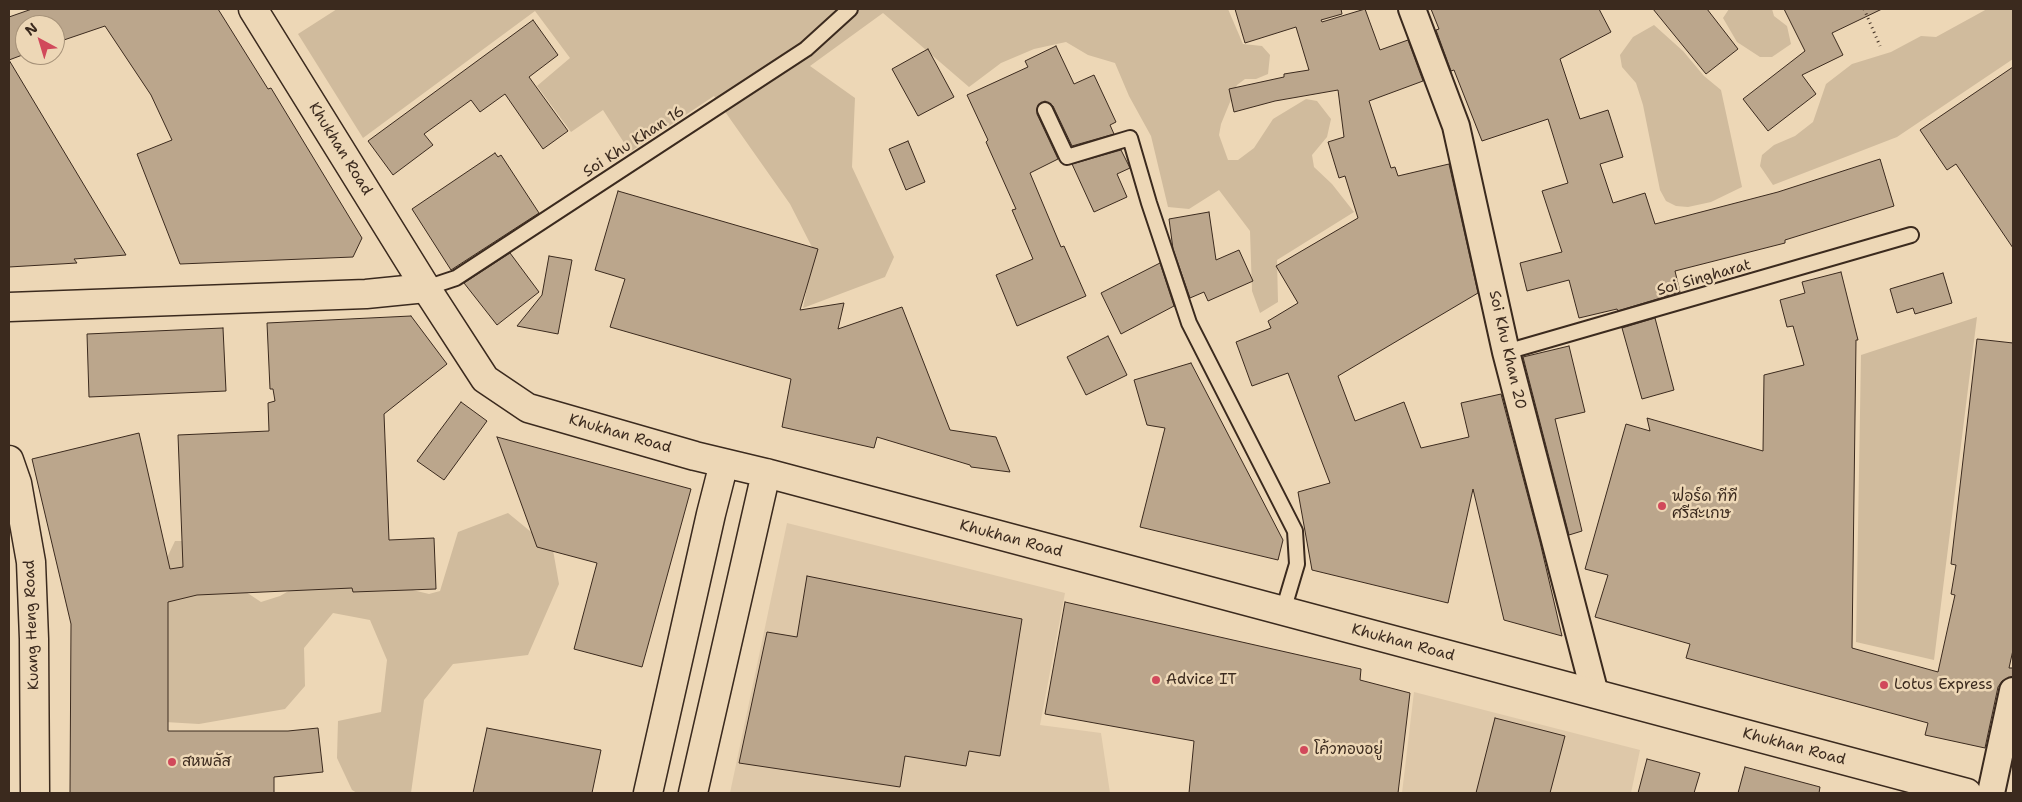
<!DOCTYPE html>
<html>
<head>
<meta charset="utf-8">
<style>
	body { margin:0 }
	#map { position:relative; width:2022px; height:802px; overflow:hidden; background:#edd7b6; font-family:"Shantell Sans",sans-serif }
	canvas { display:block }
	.frame { position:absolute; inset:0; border:10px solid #3b2a1e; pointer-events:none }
	.north { position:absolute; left:15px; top:15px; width:50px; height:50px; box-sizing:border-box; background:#edd7b6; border:1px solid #a69279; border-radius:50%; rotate:321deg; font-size:14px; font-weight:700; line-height:20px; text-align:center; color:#3b2a1e }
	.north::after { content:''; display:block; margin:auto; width:18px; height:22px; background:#d1495b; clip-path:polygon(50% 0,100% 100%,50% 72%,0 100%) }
</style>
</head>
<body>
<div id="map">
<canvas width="2022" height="802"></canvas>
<div class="frame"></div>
<div class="north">N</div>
</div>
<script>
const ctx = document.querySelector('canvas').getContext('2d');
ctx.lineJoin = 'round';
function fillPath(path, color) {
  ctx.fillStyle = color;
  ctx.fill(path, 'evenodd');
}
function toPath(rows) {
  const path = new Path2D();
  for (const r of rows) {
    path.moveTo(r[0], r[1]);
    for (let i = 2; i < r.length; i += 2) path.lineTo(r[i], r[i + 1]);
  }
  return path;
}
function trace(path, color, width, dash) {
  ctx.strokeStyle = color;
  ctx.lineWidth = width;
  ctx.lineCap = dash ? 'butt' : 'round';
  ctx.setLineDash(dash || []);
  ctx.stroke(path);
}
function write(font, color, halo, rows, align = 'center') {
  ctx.font = font + ' "Shantell Sans","Playpen Sans Thai",sans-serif';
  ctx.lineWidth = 5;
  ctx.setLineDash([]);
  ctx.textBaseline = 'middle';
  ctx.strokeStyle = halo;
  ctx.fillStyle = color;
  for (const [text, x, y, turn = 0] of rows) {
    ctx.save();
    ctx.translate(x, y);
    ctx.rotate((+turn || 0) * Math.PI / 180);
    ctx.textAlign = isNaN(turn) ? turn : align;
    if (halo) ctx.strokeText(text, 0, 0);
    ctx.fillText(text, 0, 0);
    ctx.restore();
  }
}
const built = toPath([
	[787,523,1065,593,1040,725,1101,733,1110,793,730,793],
	[1414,692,1640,750,1631,793,1402,793]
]);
const green = toPath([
	[337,9,1228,9,1243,44,1262,46,1270,55,1268,74,1256,79,1245,79,1237,85,1221,124,1219,135,1228,160,1238,160,1254,148,1273,119,1306,99,1317,101,1331,119,1327,137,1312,155,1314,167,1332,184,1354,212,1277,260,1278,302,1260,313,1252,291,1250,231,1219,190,1189,209,1168,207,1151,136,1129,96,1115,63,1088,55,1066,42,1034,49,1001,63,969,87,883,13,810,66,855,98,852,167,894,257,885,277,803,308,814,251,790,204,714,96,630,152,603,110,571,132,537,86,570,58,535,11,363,138,298,34],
	[1729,9,1772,9,1774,16,1787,26,1791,44,1772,57,1760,57,1737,42,1723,18],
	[1987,9,2013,9,2013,59,1897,137,1773,185,1760,166,1762,155,1774,145,1795,136,1813,122,1826,84,1852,64,1891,52,1921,36,1936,37],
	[1654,25,1683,51,1704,76,1721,90,1742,187,1711,202,1688,207,1676,206,1666,201,1660,190,1643,105,1636,83,1622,67,1620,55,1633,37],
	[1977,317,1934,660,1856,642,1861,355],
	[508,513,553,550,559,584,528,655,453,664,424,700,411,793,357,793,352,790,337,758,338,721,381,712,387,660,370,620,333,613,304,648,305,686,285,709,199,724,165,722,164,564,175,541,212,541,228,580,261,602,280,596,306,581,335,571,429,594,440,591,458,532]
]);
const building = toPath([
	[32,9,218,9,268,89,271,88,362,238,353,257,180,264,137,154,172,140,151,95,105,26,55,43,55,25,25,25,25,54,9,60,126,255,74,259,77,263,9,267,9,17,32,9],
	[1235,9,1341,9,1342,14,1321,20,1322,22,1365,9,1380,50,1408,40,1423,81,1369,101,1391,168,1395,167,1398,176,1449,164,1478,293,1338,376,1355,421,1404,402,1421,448,1469,437,1461,403,1501,394,1540,542,1562,636,1504,620,1473,489,1448,603,1312,570,1298,492,1330,483,1288,373,1252,386,1236,342,1271,328,1268,321,1298,303,1276,266,1358,218,1345,176,1339,178,1328,142,1344,137,1338,90,1275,101,1234,112,1229,89,1284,77,1284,74,1309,70,1296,27,1245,43,1235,9],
	[1431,9,1599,9,1611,32,1560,59,1580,119,1608,110,1623,157,1600,164,1613,203,1645,193,1655,224,1778,192,1880,159,1894,206,1785,240,1785,243,1675,271,1680,292,1618,311,1617,309,1579,318,1569,280,1527,291,1520,263,1562,252,1542,191,1568,183,1548,119,1482,141,1454,70,1451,71,1436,30,1439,29,1431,9],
	[1653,9,1707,9,1738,49,1706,74,1653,9],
	[1784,9,1882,9,1832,33,1843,55,1802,75,1816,94,1768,131,1743,99,1805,51,1784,9],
	[533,20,558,55,529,77,568,131,543,149,505,94,480,112,471,100,424,134,433,145,393,175,368,141,533,20],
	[1056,46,1074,84,1094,75,1116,122,1110,125,1114,134,1072,146,1053,106,1045,101,1038,105,1037,114,1058,159,1030,173,1061,247,1064,246,1086,296,1017,326,996,275,1033,259,1012,210,1016,209,986,142,988,140,967,95,1028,67,1025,61,1056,46],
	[928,49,954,97,918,116,892,69,928,49],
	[2013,67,2013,248,1956,164,1947,170,1920,130,2013,67],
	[908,141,925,182,906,190,889,149,908,141],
	[1121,150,1130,168,1117,174,1127,197,1094,212,1072,164,1121,150],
	[495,153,498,157,501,155,539,213,451,270,412,209,495,153],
	[618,191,818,249,800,310,844,303,838,329,902,307,950,430,996,437,1010,472,971,467,970,465,877,437,874,448,782,427,791,379,610,327,625,279,595,270,618,191],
	[1209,212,1216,260,1239,250,1253,281,1208,301,1204,292,1190,298,1173,249,1169,219,1209,212],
	[510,253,539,292,497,325,464,283,510,253],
	[549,256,572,260,558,334,517,326,542,295,549,256],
	[1160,263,1174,306,1121,334,1101,293,1160,263],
	[1841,272,1858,340,1856,340,1852,648,1938,672,1955,595,1951,594,1956,565,1951,564,1977,339,2013,343,2013,650,2009,668,2013,668,2013,676,2002,681,1998,687,1985,748,1925,735,1928,723,1686,658,1690,644,1595,617,1608,575,1585,569,1626,424,1650,431,1647,418,1763,451,1764,375,1804,365,1793,326,1787,327,1780,300,1805,293,1802,282,1841,272],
	[1943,273,1952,303,1915,314,1913,308,1897,313,1890,289,1943,273],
	[411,316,447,364,384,414,389,540,434,538,436,589,353,592,352,588,197,595,168,602,168,731,288,731,318,728,323,772,274,777,274,793,70,793,71,624,32,459,139,433,170,569,183,567,178,435,269,431,268,403,275,401,273,389,270,389,267,323,411,316],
	[1655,318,1674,390,1642,399,1622,328,1655,318],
	[223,328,226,391,89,397,87,334,223,328],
	[1108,336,1127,375,1086,395,1067,357,1108,336],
	[1569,346,1585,412,1555,419,1582,531,1569,535,1523,357,1569,346],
	[1191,363,1283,540,1278,560,1140,527,1165,428,1147,425,1134,380,1191,363],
	[461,402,487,421,444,480,417,461,461,402],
	[497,437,691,489,642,667,574,649,597,563,537,547,497,437],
	[807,576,1022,619,1000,756,969,751,966,766,905,756,900,787,739,763,767,632,797,637,807,576],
	[1065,602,1361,669,1360,680,1410,693,1398,793,1189,793,1194,741,1045,714,1065,602],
	[1495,718,1565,736,1550,793,1476,793,1495,718],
	[487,728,601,750,592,793,473,793,487,728],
	[1647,759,1700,773,1694,793,1638,793,1647,759],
	[1745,767,1820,787,1819,793,1738,793,1745,767]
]);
const path = toPath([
	[1864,9,1880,46]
]);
const service = toPath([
	[1045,110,1067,157,1130,138,1149,203,1189,323,1295,531,1297,564,1283,611],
	[426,288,456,278,806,49,850,9],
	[1506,352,1911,235]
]);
const minor = toPath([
	[1412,9,1456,126,1506,352,1595,694],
	[1991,793,2013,691]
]);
const tertiary = toPath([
	[9,307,366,294,426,288],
	[9,460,17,483,31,562,34,639,35,793]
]);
const primary = toPath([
	[253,9,426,288,485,379,528,408,695,456,766,473,1967,793],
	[648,793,711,514,724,463],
	[693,793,766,473]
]);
const markers = [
	[1662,506,5,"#d1495b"],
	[1156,680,5,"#d1495b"],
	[1884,685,5,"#d1495b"],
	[1304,750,5,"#d1495b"],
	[172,762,5,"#d1495b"]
];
const streetNames = [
	["Soi Khu Khan 16",634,142,-33],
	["Khukhan Road",340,149,58],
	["Soi Singharat",1704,278,-16],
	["Soi Khu Khan 20",1507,350,77],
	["Khukhan Road",620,434,16],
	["Khukhan Road",1011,539,15],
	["Kuang Heng Road",32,625,-92],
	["Khukhan Road",1403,643,15],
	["Khukhan Road",1794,747,15]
];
const poiNames = [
	["ฟอร์ด ทีที",1672,497],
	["ศรีสะเกษ",1672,514],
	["Advice IT",1166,680],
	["Lotus Express",1894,685],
	["โค้วทองอยู่",1314,750],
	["สหพลัส",182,762]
];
fillPath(built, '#dec8a9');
fillPath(green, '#d0bb9d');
fillPath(building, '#bba68c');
trace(building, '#3b2a1e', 1);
trace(service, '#3b2a1e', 18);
trace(minor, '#3b2a1e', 30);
trace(tertiary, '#3b2a1e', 31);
trace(primary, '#3b2a1e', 31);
trace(path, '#3b2a1e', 3, [1, 4]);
trace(service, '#edd7b6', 14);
trace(minor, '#edd7b6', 26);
trace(tertiary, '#edd7b6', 28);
trace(primary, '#edd7b6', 28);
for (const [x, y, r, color] of markers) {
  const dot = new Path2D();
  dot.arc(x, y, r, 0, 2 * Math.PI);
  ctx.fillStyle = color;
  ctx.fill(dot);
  trace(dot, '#edd7b6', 2);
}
write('15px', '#3b2a1e', '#edd7b6', streetNames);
write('15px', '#3b2a1e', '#edd7b6', poiNames, 'left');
</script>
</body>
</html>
